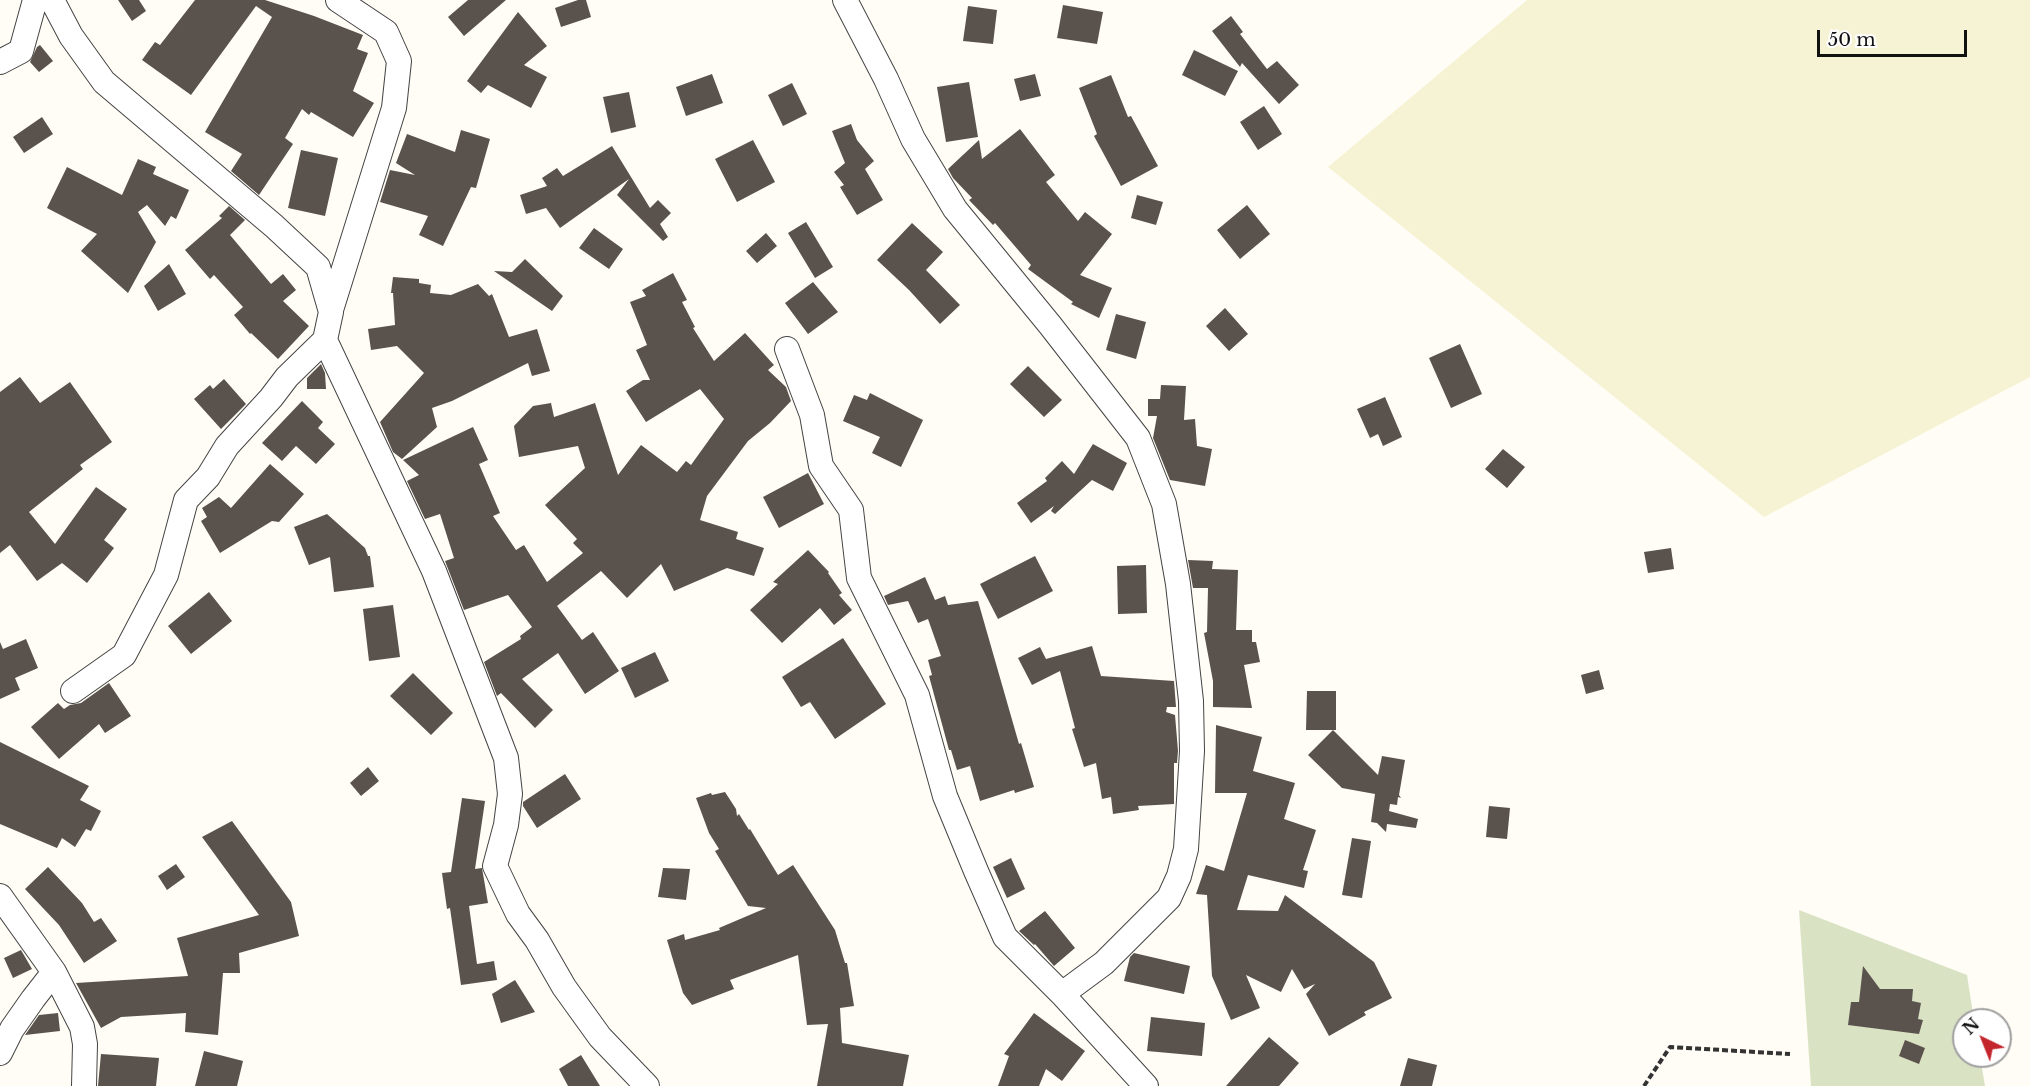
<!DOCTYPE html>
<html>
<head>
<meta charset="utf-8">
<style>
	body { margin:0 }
	#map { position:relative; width:2030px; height:1086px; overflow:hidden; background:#fffdf5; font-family:"Libre Baskerville",serif }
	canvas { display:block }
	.north { position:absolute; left:1952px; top:1008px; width:60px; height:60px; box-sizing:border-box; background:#fff; border:2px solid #a0a0a0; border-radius:50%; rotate:317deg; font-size:16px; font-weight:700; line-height:24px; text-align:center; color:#111 }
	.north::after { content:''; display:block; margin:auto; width:21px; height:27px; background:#c4262e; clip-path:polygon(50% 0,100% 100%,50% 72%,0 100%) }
	.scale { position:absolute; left:1817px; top:30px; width:150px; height:27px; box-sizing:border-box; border:3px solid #111; border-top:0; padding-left:8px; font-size:18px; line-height:21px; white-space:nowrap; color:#111; -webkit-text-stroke:4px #fff; paint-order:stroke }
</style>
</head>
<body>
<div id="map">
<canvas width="2030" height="1086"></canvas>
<div class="north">N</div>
<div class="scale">50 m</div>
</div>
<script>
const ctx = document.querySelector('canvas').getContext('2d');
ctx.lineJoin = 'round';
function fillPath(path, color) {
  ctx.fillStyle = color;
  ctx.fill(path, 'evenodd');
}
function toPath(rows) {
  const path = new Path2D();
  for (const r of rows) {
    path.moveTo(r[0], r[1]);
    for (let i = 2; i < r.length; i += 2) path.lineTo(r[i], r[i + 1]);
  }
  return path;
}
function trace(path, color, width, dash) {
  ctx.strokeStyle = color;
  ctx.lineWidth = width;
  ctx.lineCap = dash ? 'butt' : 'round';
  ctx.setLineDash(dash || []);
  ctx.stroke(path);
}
const farmland = toPath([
	[1527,0,2030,0,2030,377,1764,517,1328,167]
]);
const cemetery = toPath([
	[1799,910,1967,975,1974,1020,1964,1020,1964,1056,1980,1056,1985,1086,1811,1086]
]);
const building = toPath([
	[118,0,139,0,146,11,132,21],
	[195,0,265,0,314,16,363,35,357,49,368,53,353,91,374,103,353,137,311,112,309,115,302,109,285,138,293,144,259,195,231,171,242,154,205,132,272,17,256,6,191,95,142,60,155,42,160,45],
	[468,0,506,0,464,36,448,17],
	[578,0,586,0,591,17,561,27,555,8],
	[1063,5,1103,12,1097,44,1057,38],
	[968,6,997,10,993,44,963,41],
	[518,12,547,46,524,65,547,77,531,108,488,85,481,93,467,81],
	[1231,16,1243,32,1240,34,1267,69,1277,61,1299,85,1279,104,1242,63,1240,67,1212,31],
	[40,45,53,61,39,72,30,62,37,47],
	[1194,50,1238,71,1225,96,1182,75],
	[712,74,723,103,686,116,676,87],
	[1035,74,1041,96,1020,101,1014,79],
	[1111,75,1128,117,1131,116,1158,166,1121,186,1094,136,1097,134,1079,88],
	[969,82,978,137,946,142,937,87],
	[792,83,807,114,783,126,768,95],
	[629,92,636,127,611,133,603,97],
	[1264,106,1282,134,1258,150,1240,122],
	[42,117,53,134,24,153,13,137],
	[851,124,857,140,874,161,865,169,883,200,857,215,840,187,844,185,834,172,845,163,832,131],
	[1020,129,1055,175,1046,182,1078,221,1085,212,1112,234,1080,275,1112,288,1099,318,1071,304,1073,302,1028,269,1031,265,995,223,993,225,969,200,972,198,953,178,948,169,979,140,982,159],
	[461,130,490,139,476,188,471,187,443,246,419,235,428,216,380,202,390,170,415,175,396,163,407,134,455,152],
	[753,140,775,182,737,202,715,159],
	[612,146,650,208,658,200,671,213,660,224,668,237,663,241,617,195,629,179,560,228,546,208,526,214,520,195,547,186,542,178,557,168,563,176],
	[301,150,338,158,325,216,288,208],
	[138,159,156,167,153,174,189,190,176,219,171,216,165,226,147,205,138,212,156,242,128,293,81,251,97,234,47,208,67,167,122,195],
	[1137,195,1163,202,1156,225,1131,218],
	[1247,205,1270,234,1240,259,1217,230],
	[229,206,245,220,230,235,271,284,283,274,296,290,283,301,309,326,278,359,251,333,250,334,234,315,243,307,214,275,210,279,185,250,222,218,219,216],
	[806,222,833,267,815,278,788,233],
	[912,223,943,252,926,270,960,305,940,324,909,290,877,260],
	[594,228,623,249,609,269,579,248],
	[766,233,777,246,757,263,746,251],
	[525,259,563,296,552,311,494,271,512,272],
	[169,264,186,294,158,311,144,286],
	[673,273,687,300,682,302,695,327,693,328,714,361,745,333,774,365,768,370,786,387,791,401,770,423,748,441,707,496,700,520,738,532,736,539,764,548,754,576,727,568,674,591,661,564,627,598,601,571,557,606,582,640,593,632,619,671,585,694,558,653,522,679,553,710,535,728,501,693,497,696,484,662,521,639,520,636,532,627,508,595,464,610,445,561,454,558,440,514,425,519,407,481,419,475,403,460,473,427,488,460,479,464,500,513,493,516,516,550,524,545,547,582,583,553,573,543,577,539,545,505,585,468,578,446,519,457,514,426,533,406,551,403,554,417,595,403,618,475,641,445,677,472,686,461,691,465,724,419,700,389,646,422,626,391,643,380,650,380,636,350,647,345,630,302,646,296,642,290],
	[393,277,419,279,419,283,431,285,430,293,451,295,478,284,489,296,492,294,509,337,537,329,550,371,532,376,528,363,452,401,432,408,437,427,402,459,393,452,380,422,424,373,397,346,371,350,368,329,395,325,393,293,391,293],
	[813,282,838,312,808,334,785,303],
	[1225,308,1248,334,1229,351,1206,326],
	[1116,314,1146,322,1136,359,1106,350],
	[1460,344,1482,394,1451,408,1429,358],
	[321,364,325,373,326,389,307,389,307,378],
	[1028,366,1062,400,1044,417,1010,384],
	[20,377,40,403,70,382,112,442,80,465,83,469,29,512,55,544,96,487,127,509,104,540,114,548,87,583,62,563,37,581,10,545,0,553,0,392],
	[224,379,246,404,221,429,194,399,210,385,213,389],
	[1161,385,1186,386,1184,420,1195,419,1197,446,1212,449,1205,486,1170,480,1153,438,1157,416,1148,416,1148,399,1160,399],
	[870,393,923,420,901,467,872,453,880,437,843,421,854,395,867,400],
	[1385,397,1402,437,1383,446,1378,434,1370,438,1357,409],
	[302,401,323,422,318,428,335,444,316,464,296,446,282,461,262,443],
	[1093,444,1127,463,1113,491,1092,480,1055,514,1051,511,1054,506,1031,523,1017,503,1047,481,1045,478,1062,461,1074,474],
	[1503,449,1525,467,1507,488,1485,469],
	[270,464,304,494,279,522,272,521,220,553,201,521,207,517,202,508,219,497,231,508],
	[808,473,824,504,779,528,763,497],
	[327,514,365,548,368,556,370,556,374,587,334,592,330,557,309,565,294,527],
	[1671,548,1674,569,1648,573,1644,552],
	[808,550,829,572,828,573,842,593,839,595,852,610,834,625,820,608,782,643,750,610,778,584,773,582],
	[1035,556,1053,591,998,619,980,584],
	[1188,560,1213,561,1212,569,1238,570,1236,630,1252,630,1252,642,1256,642,1260,662,1244,665,1252,708,1213,707,1213,681,1204,633,1207,632,1208,588,1193,588],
	[1146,565,1147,613,1118,614,1117,566],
	[925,577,935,600,945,596,948,605,978,601,1019,744,1021,743,1034,787,1015,793,1014,790,980,801,970,766,957,770,951,750,949,750,929,676,932,675,928,660,941,656,928,619,918,623,908,601,888,605,884,596],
	[209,592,232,621,191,654,168,626],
	[393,605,400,657,369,661,363,609],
	[843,638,886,704,835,739,810,702,801,707,782,677],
	[26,639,38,668,15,678,20,690,0,699,0,642,3,649],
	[1092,646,1101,676,1174,681,1176,707,1167,707,1166,712,1175,715,1178,751,1177,763,1174,763,1174,804,1138,806,1139,810,1113,814,1111,797,1102,799,1096,763,1084,767,1072,729,1075,728,1060,671,1032,685,1018,658,1040,647,1046,659],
	[655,652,669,681,635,698,621,668],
	[1599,670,1604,689,1586,694,1581,675],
	[413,673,453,713,431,735,390,696],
	[109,683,131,716,105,733,99,724,59,759,31,727,58,703,64,709,70,705,81,703],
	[1307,691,1336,691,1336,730,1333,730,1378,775,1382,756,1405,760,1399,795,1401,798,1398,797,1397,805,1390,804,1389,811,1418,819,1416,828,1387,824,1386,832,1377,823,1371,822,1375,794,1342,788,1308,755,1333,730,1306,730],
	[1216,725,1262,737,1253,771,1295,783,1284,819,1316,830,1303,870,1308,871,1304,888,1248,875,1237,910,1278,911,1285,895,1374,962,1392,998,1364,1012,1366,1015,1329,1036,1306,994,1315,984,1304,989,1292,969,1281,992,1246,975,1260,1008,1231,1020,1212,976,1207,895,1196,894,1206,865,1224,871,1247,793,1215,793],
	[0,742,89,786,80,800,101,811,91,831,86,829,75,847,62,838,57,848,0,824],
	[368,767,379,781,361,796,350,783],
	[565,774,581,799,537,828,523,806,523,802],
	[725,792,736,809,737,816,739,814,749,830,750,829,778,875,793,865,835,930,845,963,847,963,854,1006,840,1008,842,1043,909,1055,903,1086,817,1086,828,1024,807,1025,798,955,730,980,734,989,692,1005,683,993,667,940,684,934,685,940,720,930,719,928,766,908,748,906,715,851,719,849,709,833,696,798,711,793,712,795],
	[462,798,485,801,475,869,482,868,488,903,469,906,477,964,494,961,497,980,461,985,450,908,447,909,442,873,451,872],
	[1489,806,1510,808,1507,839,1486,837],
	[232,821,291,902,299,936,239,953,240,973,223,973,218,1035,185,1032,186,1013,121,1017,101,1028,76,983,188,976,177,938,259,915,202,837],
	[1352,838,1371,841,1362,898,1342,895],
	[1011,858,1025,889,1007,898,993,867],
	[176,864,185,877,167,890,158,876],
	[48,867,82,903,94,922,101,918,117,941,84,963,59,925,25,889],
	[663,868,690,869,686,900,658,897],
	[1045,911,1075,948,1054,966,1035,944,1034,945,1019,931],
	[21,950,32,969,13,978,4,958],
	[1134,953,1190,966,1184,994,1124,981,1130,957],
	[1863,966,1880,989,1913,989,1912,1001,1921,1003,1918,1019,1923,1020,1919,1034,1848,1025,1851,1002,1859,1002],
	[515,980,535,1012,501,1023,492,994],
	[58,1013,60,1031,25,1035,39,1015],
	[1034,1013,1085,1051,1062,1081,1046,1069,1039,1086,998,1086,1009,1056,1004,1054],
	[1151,1017,1205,1023,1202,1056,1147,1051],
	[1269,1037,1299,1063,1279,1086,1226,1086],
	[1905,1040,1925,1048,1919,1064,1899,1056],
	[204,1051,243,1061,237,1086,195,1086],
	[101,1054,159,1058,156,1086,98,1086],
	[581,1055,600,1086,568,1086,559,1069],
	[1408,1058,1437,1065,1432,1086,1400,1086]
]);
const path = toPath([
	[1644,1086,1670,1047,1790,1054]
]);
const street = toPath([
	[52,0,71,36,104,82,274,226,318,267,331,312,325,340,287,377,271,398,227,446,208,477,186,500,166,575,124,655,73,691],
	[845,0,886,79,913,139,955,209,1050,325,1138,438,1164,504,1178,584,1191,701,1192,751,1186,849,1179,876,1169,898,1104,963,1062,994,1146,1086],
	[0,62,21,51,35,0],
	[331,310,394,108,399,61,386,32,338,0],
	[325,340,434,571,506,758,510,794,506,825,495,866,518,914,537,940,564,987,600,1037,647,1086],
	[787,349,812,415,821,466,851,510,859,578,917,695,945,796,976,871,1005,937,1062,994],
	[0,896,54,972,82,1027,85,1044,84,1086],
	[0,1053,12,1029,33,999,54,972]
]);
fillPath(farmland, '#f6f3d4');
fillPath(cemetery, '#d9e3c4');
fillPath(building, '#5a524d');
trace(street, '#444', 26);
trace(path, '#333', 4, [6, 3]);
trace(street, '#fff', 24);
</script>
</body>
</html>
